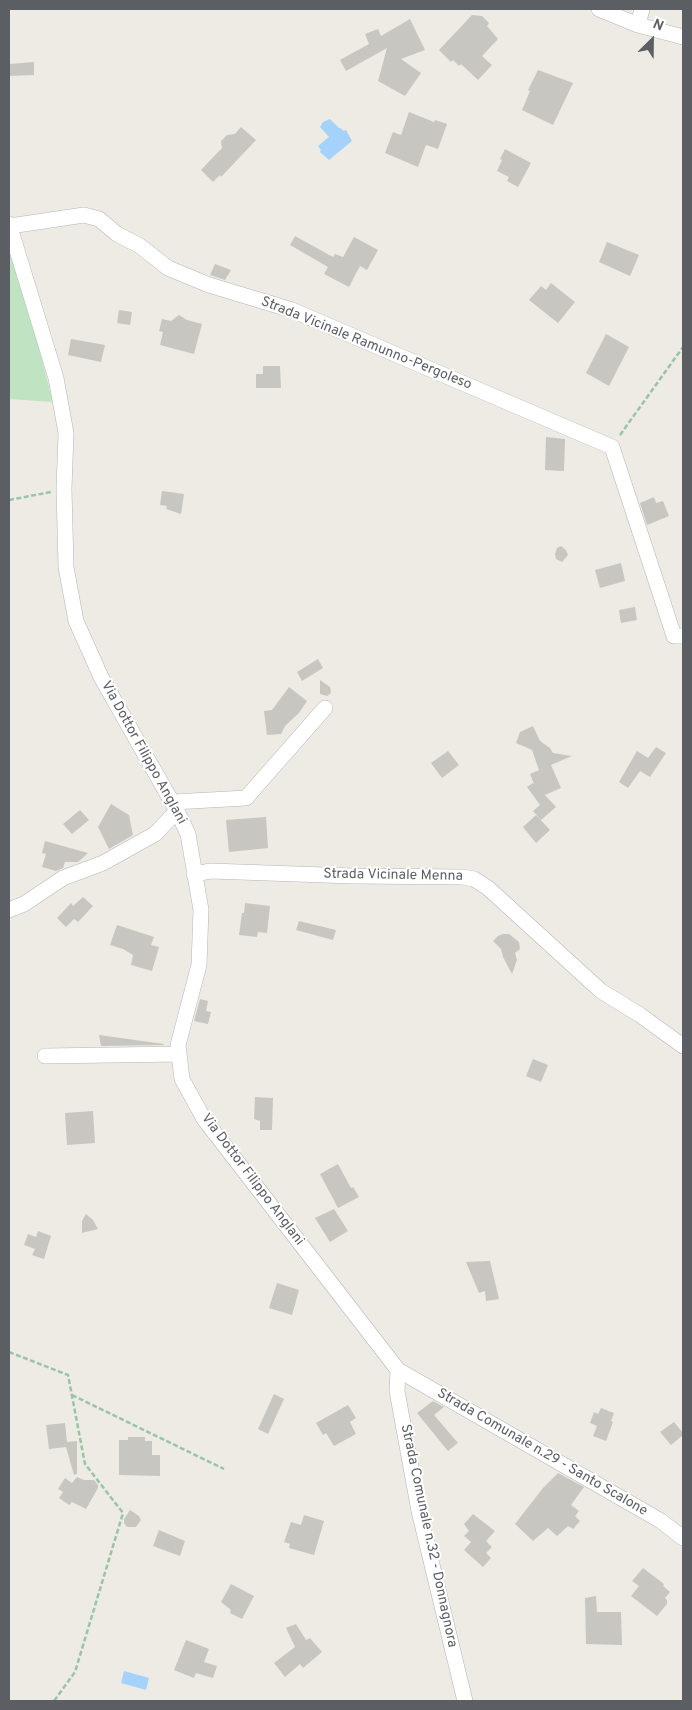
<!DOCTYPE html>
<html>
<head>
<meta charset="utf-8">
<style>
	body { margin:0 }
	#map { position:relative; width:692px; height:1710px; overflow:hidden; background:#edebe3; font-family:Overpass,sans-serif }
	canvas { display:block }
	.frame { position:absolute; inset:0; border:10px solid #5b5e63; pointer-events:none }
	.north { position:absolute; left:627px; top:15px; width:50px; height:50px; -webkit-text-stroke:4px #fff; paint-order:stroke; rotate:23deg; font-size:14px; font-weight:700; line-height:20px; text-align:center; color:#5b5e63 }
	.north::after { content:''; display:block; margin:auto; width:18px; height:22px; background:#5b5e63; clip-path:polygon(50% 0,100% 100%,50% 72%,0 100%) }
</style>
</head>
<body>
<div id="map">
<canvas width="692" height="1710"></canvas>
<div class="frame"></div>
<div class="north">N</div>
</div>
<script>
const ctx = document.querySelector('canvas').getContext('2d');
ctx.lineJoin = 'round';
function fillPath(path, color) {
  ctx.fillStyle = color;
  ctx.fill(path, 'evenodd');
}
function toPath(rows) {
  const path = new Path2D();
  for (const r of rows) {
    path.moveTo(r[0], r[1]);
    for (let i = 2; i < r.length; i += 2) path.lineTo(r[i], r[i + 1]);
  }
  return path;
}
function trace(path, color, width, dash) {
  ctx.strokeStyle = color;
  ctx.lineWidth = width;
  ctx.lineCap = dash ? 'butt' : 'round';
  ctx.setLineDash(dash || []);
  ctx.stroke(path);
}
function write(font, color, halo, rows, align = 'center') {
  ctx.font = font + ' Overpass,sans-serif';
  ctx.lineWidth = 4;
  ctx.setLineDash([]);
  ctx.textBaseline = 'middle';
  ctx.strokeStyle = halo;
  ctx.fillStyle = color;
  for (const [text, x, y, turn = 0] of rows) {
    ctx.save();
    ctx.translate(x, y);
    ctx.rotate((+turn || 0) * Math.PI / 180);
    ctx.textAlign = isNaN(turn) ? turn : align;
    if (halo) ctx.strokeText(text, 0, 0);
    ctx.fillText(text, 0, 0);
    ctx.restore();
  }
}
const green = toPath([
	[9,246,19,274,53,402,9,399]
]);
const water = toPath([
	[330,119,339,128,340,128,344,131,346,130,352,141,329,160,320,152,321,150,318,146,329,137,320,127,323,122],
	[124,1671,149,1678,146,1690,121,1683]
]);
const building = toPath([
	[472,15,482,16,489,23,487,26,498,39,482,56,492,65,478,80,461,64,459,66,453,60,451,62,439,50],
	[410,19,425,50,401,59,421,73,405,96,378,81,387,48,346,71,340,60,369,44,365,34,378,29,381,36],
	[34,62,34,75,9,76,9,64],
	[538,70,573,83,553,125,522,110,530,91,528,90],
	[409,112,434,122,435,120,447,124,438,149,426,145,418,167,385,153,393,132,401,135],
	[241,127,256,140,221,177,220,175,213,182,201,170,222,148,221,141,227,135,235,134],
	[505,149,531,163,518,187,507,181,509,177,497,171,502,160,500,159],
	[295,236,333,257,335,254,343,257,354,237,378,250,367,270,360,266,349,287,324,274,328,267,290,245],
	[607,242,639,255,630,276,599,262],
	[215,264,231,270,225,280,210,275],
	[551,283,575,302,558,323,529,300,541,286,546,290],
	[119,310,132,312,130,325,117,323],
	[179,315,187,320,202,324,194,354,160,345,163,332,159,331,162,319,171,321],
	[606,334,629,347,609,386,586,373],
	[71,339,105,345,101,362,68,355],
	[263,366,280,366,281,388,256,388,256,374,263,374],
	[546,437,565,439,564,471,545,470],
	[162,491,184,494,181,514,166,509,167,506,160,505],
	[654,497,656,503,663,501,669,516,647,525,640,503],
	[561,546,566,550,568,555,562,562,556,559,555,554,557,548],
	[621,563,625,581,600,588,595,570],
	[635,607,637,620,621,623,619,610],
	[318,659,323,668,302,681,297,672],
	[320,680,330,687,331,693,327,696,320,694],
	[289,687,307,701,299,713,285,726,281,734,267,735,264,711,272,710],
	[533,726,540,741,550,748,553,753,572,756,551,765,561,788,545,795,556,807,541,820,533,811,540,805,527,787,533,783,534,784,530,774,539,770,532,750,516,743,520,732],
	[656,747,666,753,650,777,640,771,628,788,619,782,637,751,648,758],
	[448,751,459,765,442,778,431,763],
	[111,804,129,815,133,835,109,849,98,827],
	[80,810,89,820,72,834,63,824],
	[536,815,550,830,536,843,523,827],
	[266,817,268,848,229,852,226,820],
	[45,841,88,853,78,862,65,862,63,868,56,871,42,867,46,854,42,853],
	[83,897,93,906,78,922,74,919,66,927,57,918,71,903,73,906],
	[245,903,270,906,267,933,258,932,257,937,239,935,242,913,244,913],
	[299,921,336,930,333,940,296,930],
	[117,925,154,937,151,945,159,947,152,971,131,965,133,955,123,949,110,945],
	[503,934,509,934,519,942,520,949,515,953,517,960,512,974,503,957,501,949,493,941,498,936],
	[200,999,208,1001,206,1011,211,1012,208,1024,194,1021],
	[99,1035,164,1044,164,1045,101,1046],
	[533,1059,548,1065,541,1082,526,1076],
	[255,1097,273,1098,272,1130,260,1130,260,1121,254,1119],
	[93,1111,95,1143,67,1145,65,1113],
	[338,1164,351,1188,353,1187,359,1197,338,1208,320,1174],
	[334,1209,348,1231,330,1242,315,1218],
	[86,1214,93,1220,98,1229,82,1233,82,1221],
	[38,1231,51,1236,44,1259,32,1255,35,1249,24,1245,28,1234,36,1237],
	[490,1261,499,1299,486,1301,485,1291,479,1293,466,1262],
	[277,1283,299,1290,292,1315,269,1308],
	[274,1394,284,1399,268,1434,258,1429],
	[433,1401,444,1407,434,1415,458,1443,448,1451,417,1413],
	[348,1405,356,1418,350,1422,356,1434,334,1446,326,1433,323,1435,316,1423],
	[601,1408,614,1413,611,1421,613,1422,606,1441,593,1436,597,1426,590,1423,594,1412,598,1414],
	[674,1422,683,1433,683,1435,671,1445,660,1432],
	[65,1423,67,1442,77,1441,77,1474,74,1475,66,1447,49,1449,46,1425],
	[128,1437,145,1437,145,1441,152,1441,152,1455,160,1455,160,1476,119,1475,119,1440,128,1440],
	[558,1473,584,1487,571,1505,579,1511,575,1516,580,1521,573,1529,568,1526,557,1536,548,1528,533,1541,515,1524,543,1488],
	[77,1477,84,1480,94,1480,98,1485,98,1488,86,1509,72,1502,69,1505,59,1498,63,1492,58,1489,65,1478,72,1483],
	[130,1510,139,1516,141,1520,136,1527,127,1527,124,1523,124,1519],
	[473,1514,495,1531,486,1541,492,1547,486,1553,491,1558,483,1567,464,1550,471,1542,464,1536,469,1531,464,1524],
	[304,1515,324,1521,314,1555,289,1548,290,1544,284,1542,291,1522,301,1525],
	[159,1530,185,1541,180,1556,153,1546],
	[643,1568,664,1584,663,1586,670,1592,665,1598,667,1600,667,1604,657,1616,631,1596,639,1586,632,1581],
	[231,1584,254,1596,242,1619,230,1613,231,1610,221,1602],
	[596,1596,597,1612,621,1612,622,1645,586,1644,585,1598],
	[296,1624,306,1640,310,1638,322,1652,303,1668,300,1664,285,1677,274,1663,295,1647,286,1628],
	[186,1640,209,1649,204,1662,217,1666,213,1678,196,1673,194,1678,174,1670]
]);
const path = toPath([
	[620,435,683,347],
	[9,500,51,492],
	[9,1352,68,1375,85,1464,123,1513,75,1672,54,1701],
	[72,1395,224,1469]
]);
const minor = toPath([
	[599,9,638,25,683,37],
	[638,25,642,9],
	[9,224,56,378,66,433,64,489,66,567,76,621,101,677,177,811,188,834,201,910,199,965,178,1045,182,1079,204,1119,398,1370,661,1521,683,1538],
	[10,226,84,215,99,219,117,234,140,246,168,268,209,285,292,310,612,447,674,636,683,636],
	[173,802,246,798,325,708],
	[194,874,211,871,353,876,463,877,474,879,488,888,601,991,640,1015,683,1046],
	[9,910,24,904,63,878,103,863,155,834,177,811],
	[45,1056,179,1054],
	[398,1370,397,1391,419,1511,465,1701]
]);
const streetNames = [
	["Strada Vicinale Ramunno-Pergoleso",366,344,22],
	["Via Dottor Filippo Anglani",143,753,61],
	["Strada Vicinale Menna",393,876,1],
	["Via Dottor Filippo Anglani",252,1180,53],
	["Strada Comunale n.29 - Santo Scalone",542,1453,30],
	["Strada Comunale n.32 - Donnagnora",428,1536,78]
];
fillPath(green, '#c0e4c1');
fillPath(water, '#a4d2fb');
fillPath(building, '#c8c6c0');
trace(minor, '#b3b5b9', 16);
trace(path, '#99c4a7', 2.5, [5, 2.5]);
trace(minor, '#fff', 15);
write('14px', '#5b5e63', '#fff', streetNames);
</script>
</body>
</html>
